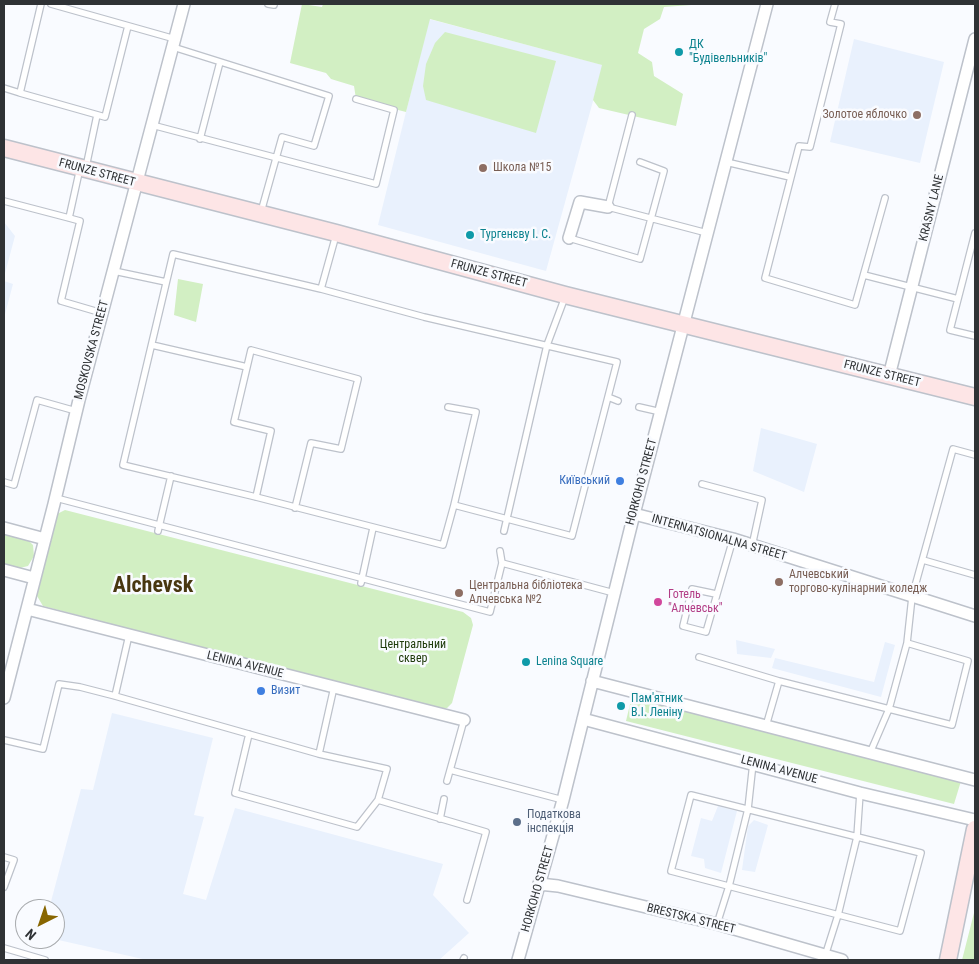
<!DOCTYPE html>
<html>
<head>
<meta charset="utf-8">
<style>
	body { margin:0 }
	#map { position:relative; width:979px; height:964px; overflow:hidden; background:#f9fbff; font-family:"Roboto Condensed",sans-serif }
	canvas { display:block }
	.frame { position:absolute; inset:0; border:5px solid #2f3235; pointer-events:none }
	.north { position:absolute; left:15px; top:899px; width:50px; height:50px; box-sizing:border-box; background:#f9fbff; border:1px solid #a8abae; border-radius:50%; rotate:221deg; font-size:14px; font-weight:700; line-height:20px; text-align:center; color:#2f3235 }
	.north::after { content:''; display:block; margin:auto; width:18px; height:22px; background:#886601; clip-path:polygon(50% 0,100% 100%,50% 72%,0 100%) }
</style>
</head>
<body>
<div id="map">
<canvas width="979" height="964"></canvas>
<div class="frame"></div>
<div class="north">N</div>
</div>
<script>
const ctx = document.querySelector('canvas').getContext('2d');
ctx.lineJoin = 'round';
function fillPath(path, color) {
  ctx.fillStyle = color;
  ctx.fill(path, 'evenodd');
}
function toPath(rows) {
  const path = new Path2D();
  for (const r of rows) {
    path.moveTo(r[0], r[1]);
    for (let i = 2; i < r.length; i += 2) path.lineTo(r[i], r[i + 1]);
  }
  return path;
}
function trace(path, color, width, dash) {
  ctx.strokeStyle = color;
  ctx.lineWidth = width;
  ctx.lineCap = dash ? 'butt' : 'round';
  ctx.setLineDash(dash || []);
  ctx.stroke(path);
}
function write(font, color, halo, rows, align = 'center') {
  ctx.font = font + ' "Roboto Condensed",sans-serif';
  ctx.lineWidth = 5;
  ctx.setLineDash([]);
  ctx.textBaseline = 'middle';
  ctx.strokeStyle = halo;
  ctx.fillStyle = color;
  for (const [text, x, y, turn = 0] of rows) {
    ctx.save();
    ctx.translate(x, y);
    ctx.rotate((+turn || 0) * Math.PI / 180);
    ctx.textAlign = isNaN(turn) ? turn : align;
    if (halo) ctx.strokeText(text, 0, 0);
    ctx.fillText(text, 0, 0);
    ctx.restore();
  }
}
const built = toPath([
	[429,19,603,65,546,271,378,225],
	[854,39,944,62,920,163,830,142],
	[4,222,15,236,4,277],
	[4,281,13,284,4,318],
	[761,428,817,444,804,492,753,471],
	[736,640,775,649,771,658,737,654],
	[885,642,895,645,881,697,772,668,775,658,874,682],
	[112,713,213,738,194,815,204,817,183,894,206,900,235,808,443,864,433,895,469,933,439,960,147,960,54,939,55,909,49,909,81,789,93,790],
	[718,806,737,811,721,873,705,868,704,859,691,856,701,818,712,821],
	[754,820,768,825,755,872,742,870,748,826]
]);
const green = toPath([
	[302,4,322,7,323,4,705,4,664,7,660,19,644,29,638,53,652,62,654,76,683,94,676,126,599,108,593,100,602,65,430,19,406,112,356,99,354,86,331,79,326,73,290,63],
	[445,32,556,61,536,133,426,100,423,86,426,64,435,43],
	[178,279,203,284,196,322,174,315],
	[65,510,463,612,471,618,473,625,452,703,447,708,437,710,43,606,37,596,57,514],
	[4,533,27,539,33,545,34,556,28,566,20,568,4,564],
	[632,696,961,781,954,804,626,721],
	[975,909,975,960,962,960]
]);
const lane = toPath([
	[51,4,175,39],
	[268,4,274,5,274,4],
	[835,4,830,22,841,24,810,147,799,146,765,278,855,305,885,198],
	[173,47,329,96,314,146,282,137,261,212],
	[4,88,20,93,41,4],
	[20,93,105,117,128,26],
	[632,115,608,207,707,233],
	[152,125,376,184,394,110,356,99],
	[200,139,220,62],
	[726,162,790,177],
	[86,167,97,115],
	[80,168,69,218,80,221,61,301,102,313],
	[4,201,69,218],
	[569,238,640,259,664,171,640,162],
	[173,254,321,289,424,317,617,362,572,536,454,505,443,545,256,497,123,465,173,254],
	[114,271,166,282],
	[864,275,958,299,950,330,975,336],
	[321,289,336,235],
	[958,299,975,233],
	[152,345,247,367,234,422,271,431,256,497],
	[247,367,251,350,358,379,341,449,311,443,295,508],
	[608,397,618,401],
	[448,407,476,412,454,505],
	[639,407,661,412],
	[4,482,14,485,37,400,76,411],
	[702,484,762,500,752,546],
	[56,498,490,612,502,563,614,593],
	[158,531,171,476],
	[504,531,547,345,565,297],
	[500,551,502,563],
	[923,560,975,575],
	[361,583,373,528],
	[716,594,692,589,683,626,706,632,733,539],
	[129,635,115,696,319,754,387,769,378,800,486,832,467,900],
	[699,657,779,681,952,725,968,661,907,643],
	[766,726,779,681],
	[249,734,235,793,357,827,378,800],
	[4,740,43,749,59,684,80,687,115,696],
	[870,753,889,709,907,643,912,597,953,449,975,455],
	[319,754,334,687],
	[450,770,563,800],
	[447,781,464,720],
	[691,795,921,853,900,931,671,871,691,795],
	[440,819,444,799],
	[4,857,14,860,4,887],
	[717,924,729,886,748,809,753,763],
	[4,948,45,960],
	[825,956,838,915,857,837,860,793],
	[463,960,464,958]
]);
const street = toPath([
	[569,238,580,202,608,207],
	[889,376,975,39],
	[634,514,733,539,975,616],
	[4,528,45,539],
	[4,570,34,578],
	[27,609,464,720],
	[592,681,975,780],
	[4,698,54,504,79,400,184,4],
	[583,719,860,793,975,820],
	[539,884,558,886,717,924,842,960],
	[518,960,563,800,634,514,767,4]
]);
const secondary = toPath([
	[4,148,336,233,565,295,975,397],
	[948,960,975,829]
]);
const markers = [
	[679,52,5,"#0f9aa8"],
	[917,115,5,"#8d6e63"],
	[483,168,5,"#8d6e63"],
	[470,235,5,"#0f9aa8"],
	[620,481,5,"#3f7fe0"],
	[779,582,5,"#8d6e63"],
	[459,593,5,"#8d6e63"],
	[658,602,5,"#d1479c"],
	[526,662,5,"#0f9aa8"],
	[261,691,5,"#3f7fe0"],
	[621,706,5,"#0f9aa8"],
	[517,822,5,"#5c6f8a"]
];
const cultureNames = [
	["ДК",689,45],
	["\"Будівельників\"",689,59],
	["Тургенєву І. С.",480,235],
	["Lenina Square",536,662],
	["Пам'ятник",631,699],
	["В.I. Ленiну",631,713]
];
const educationNames = [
	["Золотое яблочко",907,115,"right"],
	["Школа №15",493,168],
	["Алчевський",789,575],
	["торгово-кулінарний коледж",789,589],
	["Центральна бібліотека",469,586],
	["Алчевська №2",469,600]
];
const streetNames = [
	["FRUNZE STREET",97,173,15],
	["KRASNY LANE",932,208,-76],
	["FRUNZE STREET",489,274,15],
	["MOSKOVSKA STREET",92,350,-75],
	["FRUNZE STREET",882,374,14],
	["HORKOHO STREET",642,482,-75],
	["INTERNATSIONALNA STREET",719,538,16],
	["LENINA AVENUE",245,665,14],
	["LENINA AVENUE",779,770,15],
	["HORKOHO STREET",538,889,-74],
	["BRESTSKA STREET",691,919,14]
];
const shopNames = [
	["Київський",610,481],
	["Визит",271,691,"left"]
];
const hotelNames = [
	["Готель",668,595],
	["\"Алчевськ\"",668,609]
];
const parkNames = [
	["Центральний",413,645],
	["сквер",413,659]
];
const serviceNames = [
	["Податкова",527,815],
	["інспекція",527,829]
];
const townNames = [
	["Alchevsk",153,586]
];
fillPath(built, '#e9f1fd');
fillPath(green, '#d2efc3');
trace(lane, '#bdc2cb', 8);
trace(street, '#bdc2cb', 14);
trace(secondary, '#bdc2cb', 19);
trace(lane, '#fff', 5.5);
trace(street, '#fff', 11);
trace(secondary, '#fde5e6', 16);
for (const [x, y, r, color] of markers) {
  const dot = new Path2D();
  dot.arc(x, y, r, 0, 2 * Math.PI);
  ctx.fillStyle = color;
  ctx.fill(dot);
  trace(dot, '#f9fbff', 2);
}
write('12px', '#0d838f', '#f9fbff', cultureNames, 'left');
write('12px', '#785e54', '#f9fbff', educationNames, 'left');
write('12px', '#2f3235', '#f9fbff', streetNames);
write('12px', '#366cbe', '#f9fbff', shopNames, 'right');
write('12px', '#b23c85', '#f9fbff', hotelNames, 'left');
write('12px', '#203c0c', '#f9fbff', parkNames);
write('12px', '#4e5e75', '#f9fbff', serviceNames, 'left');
write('bold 22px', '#483710', '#f9fbff', townNames);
</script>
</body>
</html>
